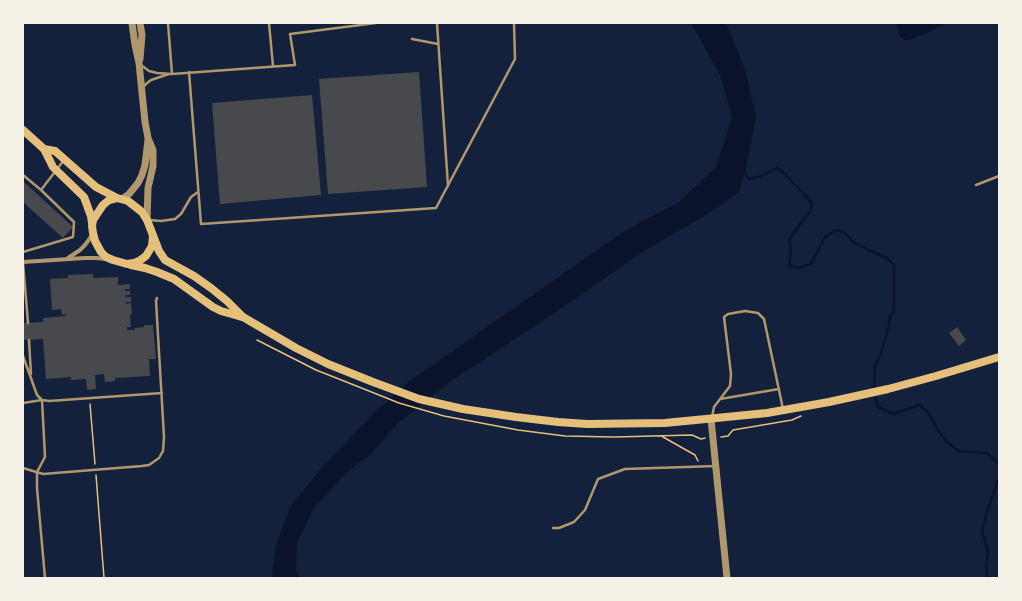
<!DOCTYPE html>
<html>
<head>
<meta charset="utf-8">
<style>
	body { margin:0 }
	#map { position:relative; width:1022px; height:601px; overflow:hidden; background:#14213d; font-family:"Archivo Narrow",sans-serif }
	canvas { display:block }
	.frame { position:absolute; inset:0; border:24px solid #f6f1e7; pointer-events:none }
</style>
</head>
<body>
<div id="map">
<canvas width="1022" height="601"></canvas>
<div class="frame"></div>
</div>
<script>
const ctx = document.querySelector('canvas').getContext('2d');
ctx.lineJoin = 'round';
function fillPath(path, color) {
  ctx.fillStyle = color;
  ctx.fill(path, 'evenodd');
}
function toPath(rows) {
  const path = new Path2D();
  for (const r of rows) {
    path.moveTo(r[0], r[1]);
    for (let i = 2; i < r.length; i += 2) path.lineTo(r[i], r[i + 1]);
  }
  return path;
}
function trace(path, color, width, dash) {
  ctx.strokeStyle = color;
  ctx.lineWidth = width;
  ctx.lineCap = dash ? 'butt' : 'round';
  ctx.setLineDash(dash || []);
  ctx.stroke(path);
}
const water = toPath([
	[691,23,726,23,745,69,756,117,747,164,739,192,706,215,646,250,545,319,451,381,398,423,372,453,346,473,314,508,297,543,296,568,299,578,273,578,272,571,276,545,290,507,319,471,375,412,411,380,623,232,679,202,716,167,732,117,720,75],
	[896,23,947,23,931,31,912,39,904,40,900,36]
]);
const stream = toPath([
	[744,168,745,173,749,179,762,176,777,168,785,174,812,203,811,211,803,220,789,240,791,249,789,266,799,268,811,264,825,237,836,230,845,233,853,242,869,250,887,258,894,265,894,310,890,317,888,330,880,356,875,367,874,389],
	[874,394,878,407,893,414,920,405,928,412,938,430,947,442,959,451,987,453,999,464],
	[987,578,986,567,988,551,982,532,986,515,999,478]
]);
const building = toPath([
	[419,72,427,187,328,194,319,79],
	[312,95,321,195,220,204,212,103],
	[23,181,73,227,63,238,23,202],
	[93,274,93,278,118,277,118,285,130,284,130,289,125,289,125,291,130,291,130,295,125,295,126,297,131,297,131,302,126,302,126,304,131,303,132,314,130,315,131,327,127,327,127,330,135,330,135,328,144,327,144,325,153,325,156,359,149,359,150,376,115,378,115,381,105,382,104,374,95,375,96,389,87,390,86,379,71,380,71,377,46,379,43,339,23,340,23,323,43,322,43,318,66,316,66,314,62,315,61,309,52,310,50,279,68,278,68,275],
	[957,327,966,340,959,346,949,333]
]);
const path = toPath([
	[257,340,316,370,354,385,399,403,444,416,518,430,565,436,614,437,692,435,701,439,705,438],
	[90,404,95,464],
	[663,437,695,455,698,461],
	[721,437,728,436,733,430,792,420,801,416],
	[96,475,104,578]
]);
const service = toPath([
	[168,23,172,74],
	[269,23,273,66],
	[437,23,448,186],
	[412,39,438,44],
	[141,65,149,71,157,73,172,74,295,65,290,34,376,23],
	[189,72,201,224,436,208,515,59,514,23],
	[144,86,146,84,151,80,169,74],
	[23,175,41,190,74,222,73,237,23,252],
	[976,185,999,176],
	[41,190,64,160],
	[149,220,161,221,175,219,181,214,191,197,198,192],
	[23,262,28,323],
	[29,340,31,374],
	[23,356,37,395,42,400,49,401,162,393],
	[720,399,779,389],
	[23,403,42,400,45,457,37,472,37,488,45,578],
	[712,417,714,407,730,386,731,374,724,317,728,314,745,311,758,313,764,319,783,409],
	[23,468,43,474,142,466,149,465,159,458,163,451,164,437,156,301,157,298],
	[553,528,559,528,574,522,585,510,598,479,625,469,716,466]
]);
const minor = toPath([
	[68,258,80,250,85,245,93,234],
	[23,262,85,258,96,258,106,259]
]);
const tertiary = toPath([
	[132,23,135,45,139,63,145,122,148,138,153,150,153,166,148,188,147,220],
	[140,59,142,35,140,23],
	[122,199,129,194,138,183,142,175,145,165,148,140],
	[711,419,727,578]
]);
const secondary = toPath([
	[23,130,44,149,53,167,84,197,91,216,92,223],
	[44,149,55,151,96,187,117,198],
	[153,236,152,246,146,256,139,261,134,263,127,264,113,260,106,257,101,252,95,241,93,233,92,226,93,220,103,205,109,200,117,198,128,201,142,212,147,220,149,225,159,251,165,260,194,276,211,288,227,301,243,317,296,348,328,364,373,382,419,399,463,409,516,417,558,422,587,424,665,423,767,413,829,402,888,389,936,376,999,357],
	[131,265,145,268,157,272,174,279,213,307,221,311,242,317]
]);
fillPath(water, '#0b132b');
trace(stream, '#0b132b', 2.5);
fillPath(building, '#48494c');
trace(path, '#e5c07b', 1.5);
trace(service, '#b1986c', 2.5);
trace(minor, '#b1986c', 4);
trace(tertiary, '#b1986c', 7);
trace(secondary, '#e5c07b', 8);
</script>
</body>
</html>
